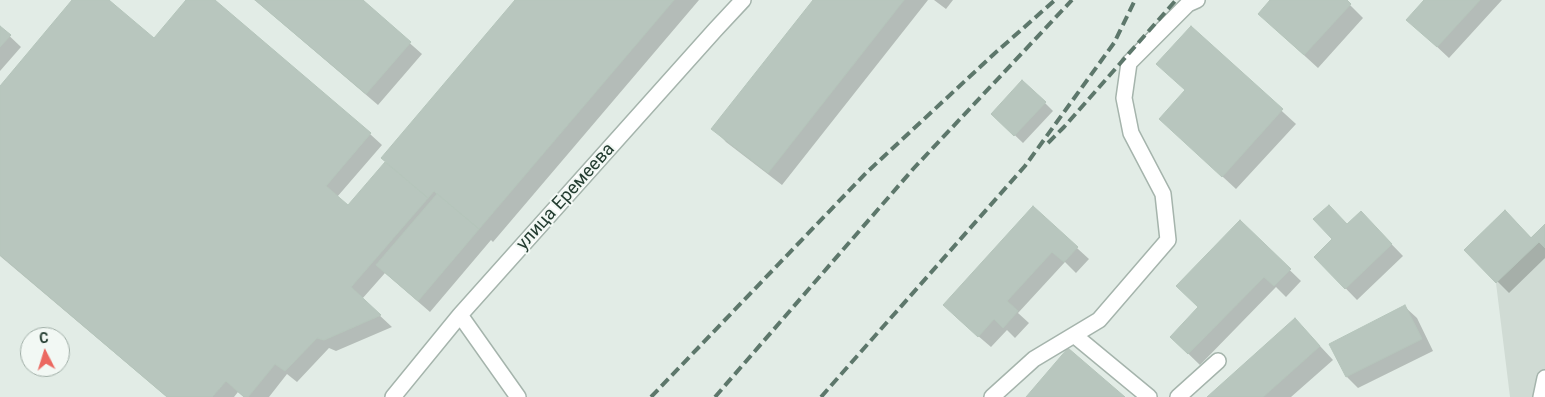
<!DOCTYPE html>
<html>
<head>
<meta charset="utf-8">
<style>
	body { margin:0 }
	#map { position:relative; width:1545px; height:397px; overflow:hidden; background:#e2ece6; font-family:Roboto,sans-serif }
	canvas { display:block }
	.north { position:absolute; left:20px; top:327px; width:50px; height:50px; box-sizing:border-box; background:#f2f8f4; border:1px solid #9fada6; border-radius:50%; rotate:355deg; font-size:14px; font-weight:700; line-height:20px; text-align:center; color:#233c30 }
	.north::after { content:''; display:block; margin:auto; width:18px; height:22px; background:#eb6860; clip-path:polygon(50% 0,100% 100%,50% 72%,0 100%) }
</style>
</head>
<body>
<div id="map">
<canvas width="1545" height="397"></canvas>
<div class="north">С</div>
</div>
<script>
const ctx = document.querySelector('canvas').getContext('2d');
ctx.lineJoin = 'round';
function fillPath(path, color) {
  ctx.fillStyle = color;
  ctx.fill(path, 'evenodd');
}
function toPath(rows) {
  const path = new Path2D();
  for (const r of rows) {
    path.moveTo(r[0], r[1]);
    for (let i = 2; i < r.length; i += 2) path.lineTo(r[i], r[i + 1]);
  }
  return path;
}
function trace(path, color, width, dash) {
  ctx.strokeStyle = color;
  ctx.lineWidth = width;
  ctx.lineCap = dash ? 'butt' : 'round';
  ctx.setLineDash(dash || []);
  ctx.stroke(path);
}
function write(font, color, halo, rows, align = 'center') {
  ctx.font = font + ' Roboto,sans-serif';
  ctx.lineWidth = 4;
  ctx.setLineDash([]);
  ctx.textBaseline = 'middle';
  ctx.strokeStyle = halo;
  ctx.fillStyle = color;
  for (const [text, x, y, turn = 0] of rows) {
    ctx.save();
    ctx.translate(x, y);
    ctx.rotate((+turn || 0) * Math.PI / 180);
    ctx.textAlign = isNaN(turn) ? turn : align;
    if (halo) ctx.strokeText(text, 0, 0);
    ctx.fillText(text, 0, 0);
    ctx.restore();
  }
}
const built = toPath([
	[1505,210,1531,237,1545,224,1545,397,1510,397,1496,283,1464,250]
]);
const shadow = toPath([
	[74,0,107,0,154,40,188,0,213,0,370,134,382,145,337,197,348,207,387,162,517,0,699,0,493,242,491,240,430,312,385,273,362,299,392,327,336,351,329,348,297,382,287,374,269,397,244,397,238,392,234,397,167,397,0,256,0,88],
	[255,0,361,0,422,54,378,105],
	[814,0,928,0,782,185,726,142,713,128],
	[934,0,953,0,946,9],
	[1272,0,1345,0,1363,18,1318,68,1273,27],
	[1426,0,1502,0,1449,58,1420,31],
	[0,27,21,47,0,71],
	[1191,28,1296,124,1236,189,1160,119,1186,91],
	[1045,103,1053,111,1023,143,1001,122],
	[1033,208,1089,259,1076,273,1065,262,1018,313,1029,323,1015,338,1007,330,991,347,956,317],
	[1240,222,1301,281,1286,297,1276,287,1200,365,1171,337,1199,307],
	[1372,224,1403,256,1357,300,1315,257,1348,226],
	[1545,226,1545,258,1509,293,1466,250,1532,239],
	[1405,307,1417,318,1433,351,1358,388,1347,377,1331,344],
	[1308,333,1333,360,1291,397,1209,397]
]);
const building = toPath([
	[72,0,109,0,154,38,186,0,215,0,371,133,326,186,348,205,385,162,428,198,351,287,381,315,324,340,317,338,285,371,275,364,248,397,244,397,226,381,212,397,167,397,0,255,0,86,72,0],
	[255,0,363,0,411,42,366,94,255,0],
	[515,0,674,0,479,229,434,191,428,198,381,158,515,0],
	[813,0,904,0,768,173,711,129,813,0],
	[1270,0,1347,0,1351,4,1304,55,1258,14,1270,0],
	[1424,0,1480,0,1437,47,1406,20,1424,0],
	[0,26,11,35,0,47,0,26],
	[1191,26,1283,109,1222,177,1159,119,1185,90,1156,64,1191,26],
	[1022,80,1046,102,1014,136,991,114,1022,80],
	[437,194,479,229,418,301,376,265,437,194],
	[1329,205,1347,224,1361,211,1392,244,1345,289,1314,257,1332,239,1313,219,1329,205],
	[1033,206,1078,247,1064,262,1052,252,1007,301,1018,311,1003,328,994,319,978,337,943,305,1033,206],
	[1505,210,1531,238,1545,224,1545,248,1539,242,1496,283,1464,250,1505,210],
	[1240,220,1291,269,1274,286,1264,277,1188,354,1170,337,1198,307,1176,286,1240,220],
	[1405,305,1422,339,1346,377,1329,344,1405,305],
	[1295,318,1320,346,1263,397,1207,397,1295,318],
	[1068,348,1125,397,1026,397,1068,348]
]);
const minor = toPath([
	[460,315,518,397],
	[1074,335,1149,397],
	[393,397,460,315,715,30,743,0],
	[992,397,1034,359,1099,320,1168,240,1163,194,1131,133,1124,98,1129,63,1188,4,1197,0],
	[1178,397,1218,361],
	[1541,397,1545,378]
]);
const rail = toPath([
	[1048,143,1064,127,1176,0],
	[651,397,866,173,994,54,1055,0],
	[715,397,914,168,1072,0],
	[821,397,1025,166,1114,43,1135,0]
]);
const streetNames = [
	["улица Еремеева",566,197,-48]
];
fillPath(built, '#d0dbd4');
fillPath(shadow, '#0003');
fillPath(building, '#b8c6be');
trace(building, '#b5c5bb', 1);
trace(minor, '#a5b4ac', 18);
trace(minor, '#fff', 15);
trace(rail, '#5d776b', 4, [10, 5]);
write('18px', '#233c30', '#f2f8f4', streetNames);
</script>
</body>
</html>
